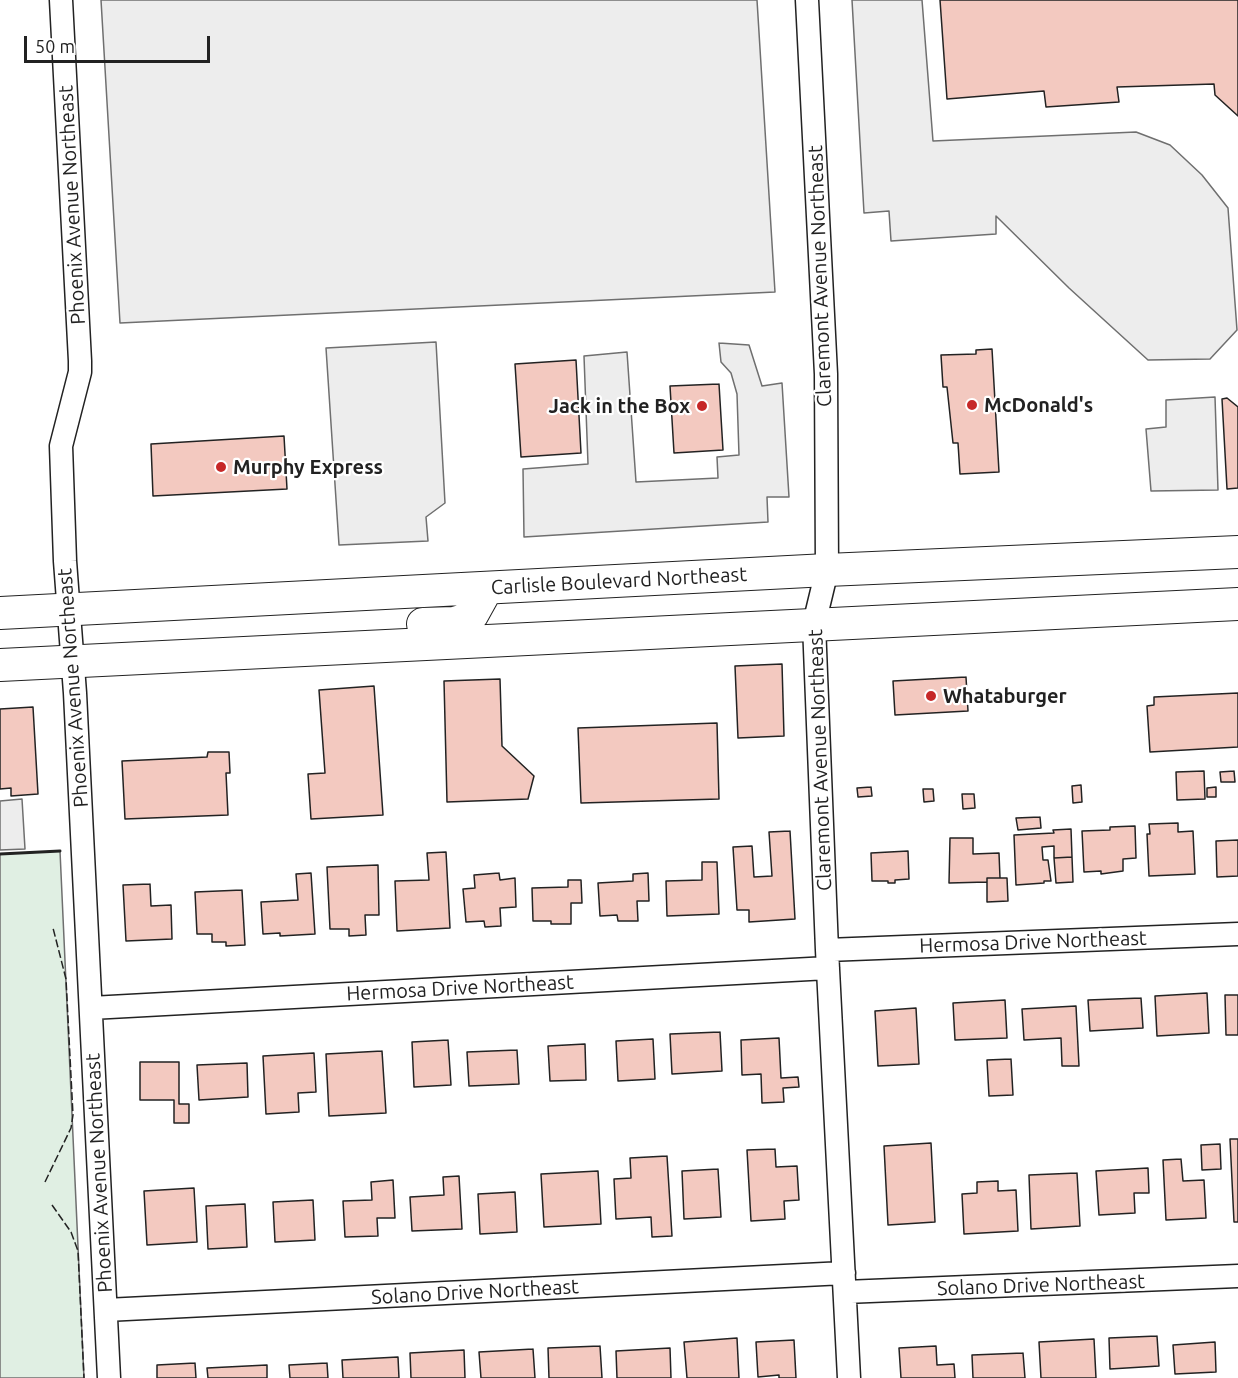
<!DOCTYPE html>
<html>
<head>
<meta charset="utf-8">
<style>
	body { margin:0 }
	#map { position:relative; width:1238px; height:1378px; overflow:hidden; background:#fff; font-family:Ubuntu,sans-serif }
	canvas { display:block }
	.scale { position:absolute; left:24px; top:36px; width:186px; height:27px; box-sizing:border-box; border:3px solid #222; border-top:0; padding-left:8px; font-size:18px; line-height:21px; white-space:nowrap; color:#222; -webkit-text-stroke:4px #fff; paint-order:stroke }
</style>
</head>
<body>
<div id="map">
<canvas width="1238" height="1378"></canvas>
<div class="scale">50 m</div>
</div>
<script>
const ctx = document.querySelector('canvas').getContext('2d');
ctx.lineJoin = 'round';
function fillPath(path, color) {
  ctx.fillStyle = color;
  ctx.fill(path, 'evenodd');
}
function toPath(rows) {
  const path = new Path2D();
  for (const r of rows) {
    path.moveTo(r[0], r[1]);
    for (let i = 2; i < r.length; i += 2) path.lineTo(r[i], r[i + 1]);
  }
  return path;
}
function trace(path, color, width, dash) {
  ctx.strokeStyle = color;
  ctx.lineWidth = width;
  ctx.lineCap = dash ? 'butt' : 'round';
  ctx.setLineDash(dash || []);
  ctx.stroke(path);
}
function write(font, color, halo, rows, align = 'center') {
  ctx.font = font + ' Ubuntu,sans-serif';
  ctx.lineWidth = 4.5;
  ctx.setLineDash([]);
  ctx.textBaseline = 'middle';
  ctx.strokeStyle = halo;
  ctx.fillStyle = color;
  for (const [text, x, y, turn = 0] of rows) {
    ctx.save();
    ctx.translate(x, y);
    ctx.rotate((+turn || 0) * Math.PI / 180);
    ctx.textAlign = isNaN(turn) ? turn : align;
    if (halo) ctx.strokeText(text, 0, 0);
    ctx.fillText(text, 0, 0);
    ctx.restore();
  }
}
const green = toPath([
	[60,851,84,1378,0,1378,0,854,60,851]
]);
const parking = toPath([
	[101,0,757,0,775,292,120,323,101,0],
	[852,0,922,0,933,141,1136,132,1170,145,1202,175,1228,208,1237,330,1210,359,1148,360,1069,288,996,216,996,234,891,241,889,211,864,213,852,0],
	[436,342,445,503,426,517,428,541,339,545,326,348,436,342],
	[719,343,749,345,762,386,782,383,789,497,767,497,768,522,524,537,523,469,588,464,584,356,627,352,636,482,718,478,717,457,739,455,737,394,731,373,721,362,719,343],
	[1215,397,1218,490,1151,491,1146,429,1166,427,1166,400,1215,397],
	[22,799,25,849,0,850,0,801,22,799]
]);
const building = toPath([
	[940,0,1238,0,1238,116,1215,95,1214,84,1117,87,1119,102,1046,107,1044,91,947,99,940,0],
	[992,349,999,472,960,474,958,443,953,443,947,387,943,387,941,355,976,354,976,350,992,349],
	[576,360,581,453,521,457,515,364,576,360],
	[719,384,723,450,674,453,670,386,719,384],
	[1227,398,1238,407,1238,488,1227,489,1222,399,1227,398],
	[284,436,287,489,153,496,151,444,284,436],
	[782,664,784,736,738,738,735,666,782,664],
	[966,677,968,711,895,715,893,681,966,677],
	[500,679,502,746,534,776,528,799,447,802,444,681,500,679],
	[374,686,383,815,311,819,308,774,325,773,319,690,374,686],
	[1238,693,1238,747,1150,752,1147,706,1154,705,1154,697,1238,693],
	[33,707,38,794,11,796,11,788,0,789,0,709,33,707],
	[717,723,719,799,581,803,578,728,717,723],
	[208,752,229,752,230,773,226,773,228,815,125,819,122,761,207,757,208,752],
	[1204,771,1205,799,1177,800,1176,772,1204,771],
	[1234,771,1235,782,1221,782,1220,772,1234,771],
	[1081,785,1082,802,1073,803,1072,786,1081,785],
	[871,787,872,796,858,797,857,788,871,787],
	[1216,787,1216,797,1207,797,1207,788,1216,787],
	[923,789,933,789,934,801,924,802,923,789],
	[962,794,974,794,975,808,963,809,962,794],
	[1040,817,1041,828,1018,830,1016,818,1040,817],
	[1178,823,1178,832,1193,831,1195,874,1149,876,1147,834,1150,834,1149,824,1178,823],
	[1135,826,1136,858,1123,859,1123,871,1101,874,1101,871,1084,872,1082,831,1110,830,1110,827,1135,826],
	[1071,829,1072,857,1054,858,1054,846,1042,847,1043,860,1048,860,1051,881,1044,881,1044,883,1016,885,1014,835,1054,833,1053,830,1071,829],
	[790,831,795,919,749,922,749,910,737,910,733,847,752,846,754,877,772,876,769,832,790,831],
	[950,838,973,838,973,854,999,853,1000,878,987,878,987,882,949,883,950,838],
	[1238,840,1238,876,1217,877,1216,841,1238,840],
	[908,851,909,879,895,880,895,883,888,883,888,881,872,881,871,853,908,851],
	[446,852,450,928,397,931,395,881,429,880,427,853,446,852],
	[1072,857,1073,882,1056,883,1054,858,1072,857],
	[702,862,717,862,719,914,667,916,666,881,702,880,702,862],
	[378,865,379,915,365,915,366,935,349,936,349,929,330,929,327,867,378,865],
	[311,873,315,934,280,936,280,933,263,934,261,902,298,900,296,874,311,873],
	[499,873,500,880,515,878,516,907,500,908,501,926,485,927,484,921,466,922,463,889,475,888,474,875,499,873],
	[648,873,649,901,637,901,638,921,618,921,617,915,600,916,598,883,633,881,633,874,648,873],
	[987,878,1007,878,1008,901,987,902,987,878],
	[568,880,581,880,582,903,571,903,571,924,551,924,551,921,533,921,532,888,568,887,568,880],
	[150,884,151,906,171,905,172,939,126,941,123,885,150,884],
	[242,890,245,945,226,946,226,942,212,942,212,934,197,934,195,892,242,890],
	[1207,993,1209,1033,1157,1036,1155,996,1207,993],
	[1225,995,1238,995,1238,1035,1226,1035,1225,995],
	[1141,998,1143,1028,1090,1031,1088,1000,1141,998],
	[1005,1000,1007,1038,955,1040,953,1003,1005,1000],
	[1076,1006,1079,1066,1062,1066,1061,1038,1024,1040,1022,1009,1076,1006],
	[916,1008,919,1064,878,1066,875,1011,916,1008],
	[720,1032,722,1071,672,1074,670,1034,720,1032],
	[779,1038,781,1078,798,1077,799,1087,783,1088,784,1102,762,1103,761,1074,742,1075,741,1040,779,1038],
	[653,1039,655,1079,618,1081,616,1041,653,1039],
	[448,1040,451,1085,414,1087,412,1042,448,1040],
	[585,1044,586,1080,550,1081,548,1046,585,1044],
	[517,1050,519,1084,469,1086,467,1052,517,1050],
	[382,1051,386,1113,329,1116,326,1054,382,1051],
	[314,1053,316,1092,298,1093,299,1112,266,1114,263,1056,314,1053],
	[1011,1059,1013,1095,989,1096,987,1060,1011,1059],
	[140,1062,179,1062,179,1104,189,1104,189,1123,174,1123,174,1100,140,1100,140,1062],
	[247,1063,248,1097,199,1100,197,1065,247,1063],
	[1230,1139,1238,1139,1238,1222,1234,1222,1230,1139],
	[931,1143,935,1222,888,1225,884,1146,931,1143],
	[1220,1144,1221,1169,1202,1170,1201,1145,1220,1144],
	[775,1149,776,1167,797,1166,799,1200,784,1201,785,1219,751,1221,747,1150,775,1149],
	[667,1156,672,1236,652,1237,651,1217,616,1219,614,1179,631,1178,630,1158,667,1156],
	[1181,1159,1183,1181,1204,1180,1206,1218,1166,1220,1163,1160,1181,1159],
	[1148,1168,1149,1193,1134,1193,1135,1213,1099,1215,1096,1171,1148,1168],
	[718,1169,721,1217,684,1219,682,1171,718,1169],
	[598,1171,601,1224,544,1227,541,1174,598,1171],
	[1077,1173,1080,1226,1031,1229,1029,1175,1077,1173],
	[459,1176,462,1229,412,1231,410,1197,444,1195,443,1177,459,1176],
	[393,1180,395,1218,377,1218,378,1236,345,1237,343,1201,372,1200,371,1182,393,1180],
	[998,1181,998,1191,1016,1190,1018,1231,964,1234,962,1194,977,1193,977,1182,998,1181],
	[194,1188,197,1242,147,1245,144,1191,194,1188],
	[515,1192,517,1232,480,1234,478,1194,515,1192],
	[313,1200,315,1240,275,1242,273,1202,313,1200],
	[245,1204,247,1247,208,1249,206,1206,245,1204],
	[1157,1336,1159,1366,1110,1369,1109,1338,1157,1336],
	[737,1338,739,1378,687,1378,684,1342,737,1338],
	[1094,1339,1096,1378,1041,1378,1039,1342,1094,1339],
	[794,1340,796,1378,779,1378,779,1375,758,1377,756,1342,794,1340],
	[1215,1342,1216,1372,1175,1374,1173,1345,1215,1342],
	[600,1346,602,1378,549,1378,548,1348,600,1346],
	[936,1346,937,1365,954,1364,955,1378,901,1378,899,1348,936,1346],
	[670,1348,671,1378,617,1378,616,1351,670,1348],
	[533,1349,535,1378,481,1378,479,1352,533,1349],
	[464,1350,465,1378,411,1378,410,1353,464,1350],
	[1023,1353,1025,1378,973,1378,972,1355,1023,1353],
	[398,1357,399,1378,343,1378,342,1360,398,1357],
	[195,1363,196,1378,157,1378,157,1365,195,1363],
	[327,1363,328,1378,290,1378,289,1365,327,1363],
	[267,1365,267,1378,208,1378,207,1368,267,1365]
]);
const street = toPath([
	[61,0,80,361,80,372,61,446,65,561,75,693,109,1378],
	[807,0,826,374,827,570,814,624,827,950,849,1378],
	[827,950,1238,934],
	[91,1008,828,968],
	[845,1292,1238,1276],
	[106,1310,844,1273]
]);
const secondary = toPath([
	[0,613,827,570,1238,552],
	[423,624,454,623,464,620,472,615,487,588],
	[0,665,1238,604]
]);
const fence = toPath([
	[45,1182,71,1128,73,1115,66,979,53,928],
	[52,1205,71,1232,78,1251,84,1378]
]);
const wall = toPath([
	[0,854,60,851]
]);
const markers = [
	[972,405,6,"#c62828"],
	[702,406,6,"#c62828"],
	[221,467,6,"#c62828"],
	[931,696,6,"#c62828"]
];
const streetNames = [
	["Phoenix Avenue Northeast",72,205,-93],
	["Claremont Avenue Northeast",820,276,-92],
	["Carlisle Boulevard Northeast",619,581,-3],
	["Phoenix Avenue Northeast",73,688,-94],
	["Claremont Avenue Northeast",820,760,-92],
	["Hermosa Drive Northeast",1033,942,-2],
	["Hermosa Drive Northeast",460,988,-3],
	["Phoenix Avenue Northeast",99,1173,-93],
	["Solano Drive Northeast",1041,1285,-2],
	["Solano Drive Northeast",475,1292,-3]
];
const poiNames = [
	["McDonald's",984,405],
	["Jack in the Box",690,406,"right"],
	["Murphy Express",233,467],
	["Whataburger",943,696]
];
fillPath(green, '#e0efe3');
trace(green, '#6f6f6f', 1.5);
fillPath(parking, '#ededed');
trace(parking, '#6f6f6f', 1.5);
fillPath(building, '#f3c9c0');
trace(building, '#222', 1.5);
trace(street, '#222', 25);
trace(secondary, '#222', 34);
trace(street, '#fff', 22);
trace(secondary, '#fff', 32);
trace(fence, '#222', 1.5, [8, 3]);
trace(wall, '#222', 3);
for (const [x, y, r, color] of markers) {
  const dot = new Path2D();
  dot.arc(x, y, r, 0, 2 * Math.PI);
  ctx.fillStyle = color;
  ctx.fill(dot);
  trace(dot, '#fff', 2);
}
write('20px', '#222', '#fff', streetNames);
write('bold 20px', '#222', '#fff', poiNames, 'left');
</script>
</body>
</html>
